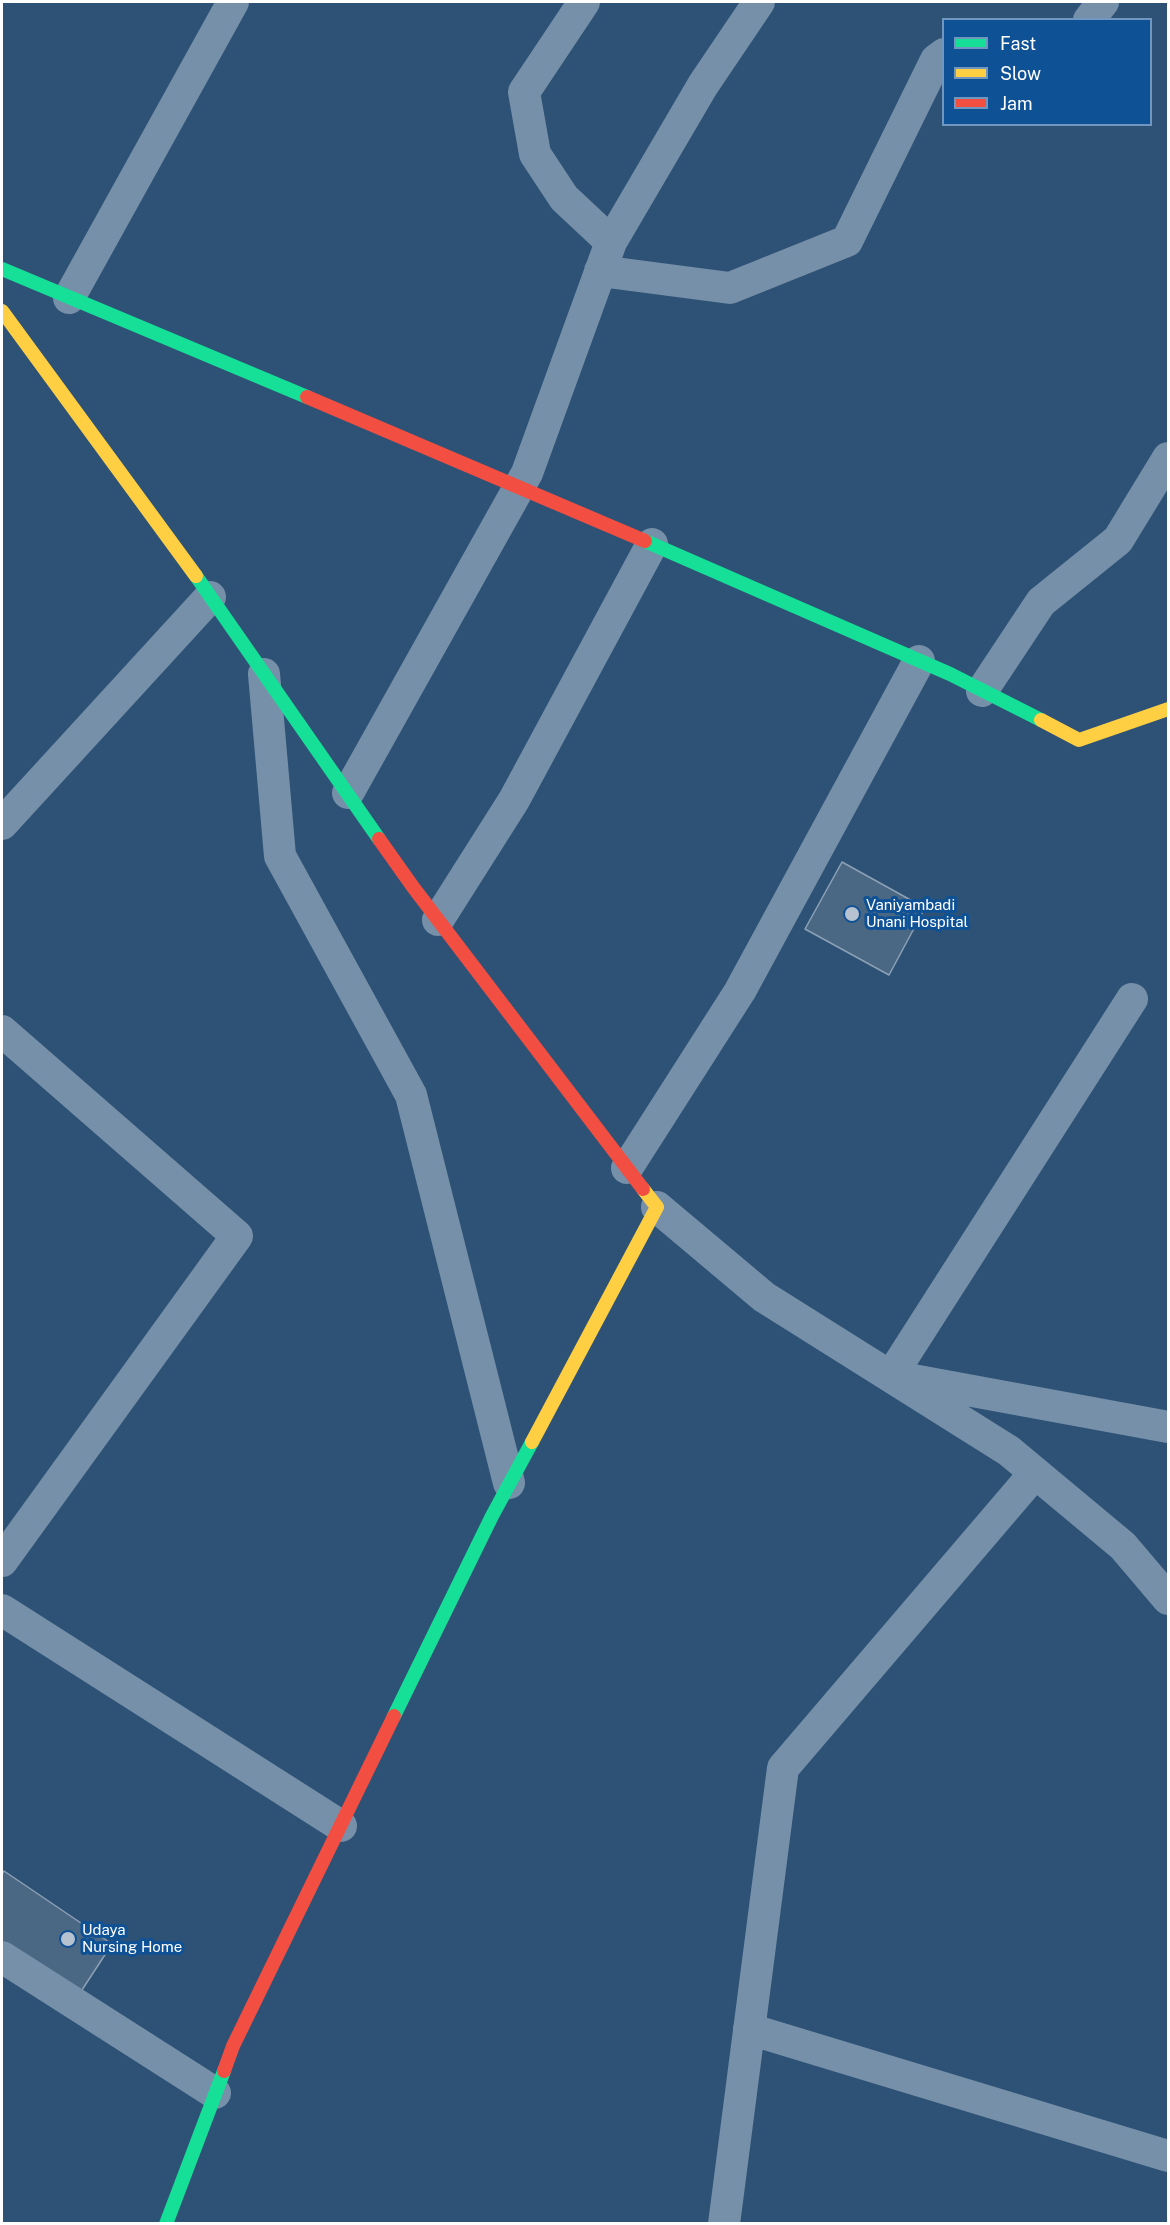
<!DOCTYPE html>
<html>
<head>
<meta charset="utf-8">
<style>
  body { margin:0 }
  #map { position:relative; width:1170px; height:2225px; overflow:hidden; background:#2e5276; font-family:"Public Sans",sans-serif }
  canvas { display:block }
  .frame { position:absolute; inset:0; border:3px solid #fff; pointer-events:none }
  .legend { position:absolute; left:942px; top:18px; width:210px; height:108px; box-sizing:border-box; background:#0f5195; border:2px solid #6f97bf; margin:0; padding:8px 10px; list-style:none; font-size:18px; color:#fff }
  .legend li { display:flex; align-items:center; gap:12px; height:30px }
  .legend b { width:30px; border:2px solid #6f97bf }
</style>
</head>
<body>
<div id="map">
<canvas width="1170" height="2225"></canvas>
<div class="frame"></div>
<ul class="legend">
<li><b style="height:8px;background:#16e098"></b>Fast</li>
<li><b style="height:8px;background:#ffcf43"></b>Slow</li>
<li><b style="height:8px;background:#f24e42"></b>Jam</li>
</ul>
</div>
<script>
const g = document.querySelector('canvas').getContext('2d');
g.lineJoin = 'round';
function fillPath(path, color) {
  g.fillStyle = color;
  g.fill(path, 'evenodd');
}
function toPath(rows) {
  const path = new Path2D();
  for (const r of rows) {
    path.moveTo(r[0], r[1]);
    for (let i = 2; i < r.length; i += 2) path.lineTo(r[i], r[i + 1]);
  }
  return path;
}
function stroke(path, color, width, dash) {
  g.strokeStyle = color;
  g.lineWidth = width;
  g.lineCap = dash ? 'butt' : 'round';
  g.setLineDash(dash || []);
  g.stroke(path);
}
function label(font, color, halo, rows, align = 'center') {
  g.font = font + ' "Public Sans",sans-serif';
  g.lineWidth = 6;
  g.setLineDash([]);
  g.textBaseline = 'middle';
  g.strokeStyle = halo;
  g.fillStyle = color;
  for (const [text, x, y, turn = 0] of rows) {
    g.save();
    g.translate(x, y);
    g.rotate((+turn || 0) * Math.PI / 180);
    g.textAlign = isNaN(turn) ? turn : align;
    if (halo) g.strokeText(text, 0, 0);
    g.fillText(text, 0, 0);
    g.restore();
  }
}
const building = toPath([
  [842,862,925,908,889,975,805,929,842,862],
  [4,1871,112,1944,78,1996,2,1944,2,1874,4,1871]
]);
fillPath(building, '#4a6784');
stroke(building, '#8ca1b6', 1.5);
stroke(toPath([
  [584,2,524,92,535,154,564,198,611,242],
  [1089,20,1103,2],
  [600,271,730,288,847,241,936,60,944,54],
  [69,298,233,2],
  [264,674,280,856,411,1095,509,1483],
  [982,691,1041,602,1118,540,1168,458],
  [348,793,527,473,611,242,703,85,759,2],
  [2,824,210,597],
  [438,920,514,800,652,544],
  [1132,999,891,1376,1168,1427],
  [2,1031,237,1236,2,1561],
  [627,1168,740,991,919,661],
  [657,1207,764,1297,1009,1451,1123,1546,1168,1599],
  [2,1610,341,1826],
  [2,1957,215,2093],
  [749,2029,1168,2156],
  [724,2224,783,1768,1035,1473]
]), '#7690a9', 32);
stroke(toPath([
  [2,269,307,397],
  [645,541,950,674,1041,720],
  [196,576,379,839],
  [394,1716,492,1516,532,1442],
  [166,2224,224,2071]
]), '#16e098', 14);
stroke(toPath([
  [2,311,196,576],
  [1041,720,1079,740,1168,709],
  [532,1442,657,1207,643,1189]
]), '#ffcf43', 14);
stroke(toPath([
  [307,397,645,541],
  [379,839,413,887,643,1189],
  [224,2071,233,2046,394,1716]
]), '#f24e42', 14);
for (const [x, y, r, color] of [
  [852,914,8,"#b6c2cf"],
  [68,1939,8,"#b6c2cf"]
]) {
  const dot = new Path2D();
  dot.arc(x, y, r, 0, 2 * Math.PI);
  g.fillStyle = color;
  g.fill(dot);
  stroke(dot, '#0f5195', 2);
}
label('15px', '#fff', '#0f5195', [
  ["Vaniyambadi",866,905],
  ["Unani Hospital",866,922],
  ["Udaya",82,1930],
  ["Nursing Home",82,1947]
], 'left');
</script>
</body>
</html>
